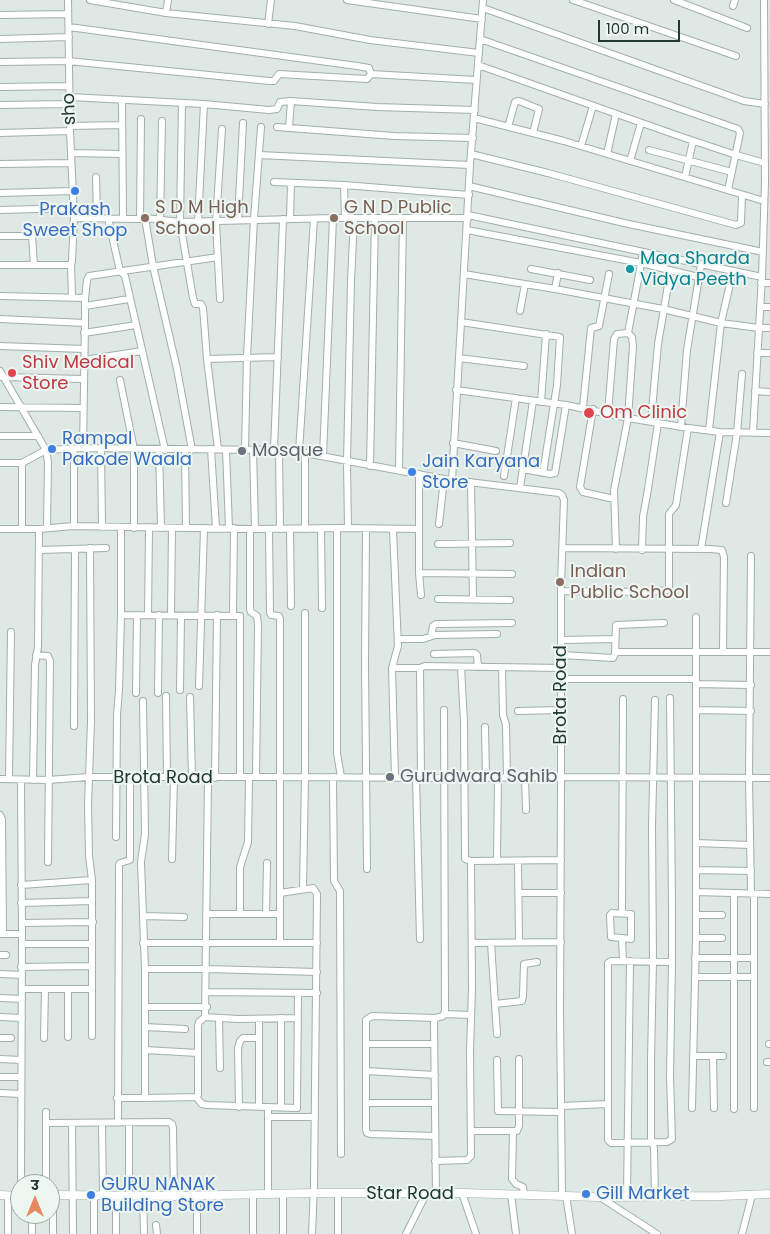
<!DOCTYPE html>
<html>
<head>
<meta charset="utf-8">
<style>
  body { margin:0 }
  #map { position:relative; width:770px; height:1234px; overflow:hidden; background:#dee8e5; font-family:Poppins,"Noto Sans Devanagari",sans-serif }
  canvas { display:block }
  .north { position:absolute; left:10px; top:1174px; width:50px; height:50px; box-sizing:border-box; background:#eef6f2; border:1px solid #9caaa5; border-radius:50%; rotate:0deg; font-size:14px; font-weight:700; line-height:20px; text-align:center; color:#213732 }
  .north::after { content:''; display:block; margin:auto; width:18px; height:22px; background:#e6895f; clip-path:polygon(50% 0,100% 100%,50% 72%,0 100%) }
  .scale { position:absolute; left:598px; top:20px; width:82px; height:22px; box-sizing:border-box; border:2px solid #213732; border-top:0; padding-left:6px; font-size:15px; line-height:18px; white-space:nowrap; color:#213732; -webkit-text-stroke:4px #eef6f2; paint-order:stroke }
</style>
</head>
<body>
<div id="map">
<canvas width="770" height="1234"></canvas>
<div class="north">उ</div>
<div class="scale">100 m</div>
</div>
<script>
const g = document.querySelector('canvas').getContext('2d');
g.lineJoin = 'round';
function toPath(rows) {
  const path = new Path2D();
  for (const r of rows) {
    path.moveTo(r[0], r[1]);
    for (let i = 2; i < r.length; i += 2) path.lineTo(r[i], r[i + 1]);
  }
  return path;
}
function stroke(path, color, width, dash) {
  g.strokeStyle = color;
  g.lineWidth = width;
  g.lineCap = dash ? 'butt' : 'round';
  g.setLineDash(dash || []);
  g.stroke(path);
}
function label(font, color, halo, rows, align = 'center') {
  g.font = font + ' Poppins,sans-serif';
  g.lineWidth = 4;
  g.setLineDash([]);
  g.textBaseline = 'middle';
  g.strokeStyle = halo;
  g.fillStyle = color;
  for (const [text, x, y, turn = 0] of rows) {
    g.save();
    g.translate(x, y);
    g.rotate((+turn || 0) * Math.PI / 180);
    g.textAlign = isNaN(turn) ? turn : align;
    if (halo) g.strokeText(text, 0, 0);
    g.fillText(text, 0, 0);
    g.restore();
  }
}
const minor = toPath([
  [68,0,70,131,74,218],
  [90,0,166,13,295,26,370,40,479,53],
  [347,0,482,19],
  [573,0,736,56],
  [674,0,747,28],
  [733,6,735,0],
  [483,8,744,101,765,104],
  [166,13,168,0],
  [0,15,68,14],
  [268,24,271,0],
  [69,27,357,66,369,68,371,74,476,80],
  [0,39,69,37],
  [480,39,738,129,740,133,728,190],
  [0,62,68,61,269,81,274,81,279,74,367,79,371,74],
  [478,65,679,136,736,155,765,163],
  [0,87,69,86],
  [70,97,204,104,269,110,277,109,280,102,291,101,377,107,475,110],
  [122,100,123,218],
  [182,103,180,222,193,298,195,304,201,304,203,308,207,359,218,449],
  [0,105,69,104],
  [474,118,564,141,764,201],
  [70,126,122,125],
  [277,127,394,136,473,138],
  [508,127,515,102,519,101,539,109,533,133],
  [289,128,291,101],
  [0,133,70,131],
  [581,146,593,106],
  [649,150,732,172],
  [71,153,121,154],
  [471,154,548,173,736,225,741,223,742,195],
  [607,154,616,114],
  [259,155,470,165],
  [630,161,641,123],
  [0,164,71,163],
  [96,177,97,218],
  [685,177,693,141],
  [274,182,344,185,469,195],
  [344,185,345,218],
  [469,186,624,223,763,252],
  [0,193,73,191],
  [0,210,74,208],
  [468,215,762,277],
  [108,218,120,271,125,276,165,450],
  [145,218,153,266,177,369,192,450],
  [140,219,141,119],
  [238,219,243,123],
  [290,219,291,183],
  [160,221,162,121],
  [198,222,204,104],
  [467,230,641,263,698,277],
  [0,236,32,236,34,265],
  [0,265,71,265,72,261,74,218,140,219,145,218,180,222,333,218,468,218],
  [71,265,72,297],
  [531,269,590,280],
  [464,274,555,289,663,309,721,323,759,328,770,328],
  [761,283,770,283],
  [555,289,558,273],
  [0,296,85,298,85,323],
  [85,299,87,280,89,276,218,257],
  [220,299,216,222,222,129],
  [85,306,129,299],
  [760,307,770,307],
  [520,311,525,284],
  [0,319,85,323,83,448],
  [461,322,560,337,557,385,543,473],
  [84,333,136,325],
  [0,346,84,349],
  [757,353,770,353],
  [459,358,524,366],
  [207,359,278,357],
  [84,360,142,351],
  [0,371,46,450,48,462,47,528],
  [2,377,83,379],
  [120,380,134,449,134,528],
  [456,390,566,405,628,418,688,428,720,432,770,433],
  [755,391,770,392],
  [541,402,546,334],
  [0,407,83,408],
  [583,407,591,328,599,326,609,274],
  [593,409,580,487,583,492,614,499],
  [608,413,614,339,617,334,628,333,643,253],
  [651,421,658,344,668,285],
  [681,426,687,350,701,265],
  [709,430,721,323,733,271],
  [753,432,762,277,765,182,764,0],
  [0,436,38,436],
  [453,443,496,451],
  [74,449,74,526],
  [101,449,102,527],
  [211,449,216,528],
  [245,449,247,357,254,219,261,127],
  [253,449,255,529],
  [159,450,161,528],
  [185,450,186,528],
  [226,450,229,528],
  [274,450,283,219],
  [279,451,280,529],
  [299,452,314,219],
  [305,453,305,529],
  [323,456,333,218],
  [0,463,22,463,46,450,83,448,274,450,305,453,444,479,559,493,562,495,564,500,561,584,561,777,444,778,280,777,88,777,48,780,0,779],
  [370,466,375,218],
  [523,469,550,474,555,473,566,405],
  [399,470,403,218],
  [419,474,419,573,421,595],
  [504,476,516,398],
  [452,480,470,165,483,0],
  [471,482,473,599],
  [520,488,533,401],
  [726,503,737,433,742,374],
  [439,524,444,479],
  [22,528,22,463],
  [337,528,337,753,341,777],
  [348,528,347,462,351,281,354,218],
  [0,529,39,529,74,526,250,529,343,528,419,529],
  [250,529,250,609,251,612,257,616,258,625,256,777],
  [269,529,270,613,271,615,279,616,280,619,280,943],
  [290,529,291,606],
  [321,529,322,608],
  [366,529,365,664,367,869],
  [393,530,398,646,392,668,395,777],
  [438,544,510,543],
  [90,548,91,721,88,805,89,856,92,880,92,1036],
  [563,548,710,549,722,550,724,557,723,652],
  [616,549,614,490,628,418,633,346,632,337,628,333],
  [701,549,720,432],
  [39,550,106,548],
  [642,550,643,517,648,489,658,423],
  [419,573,512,574],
  [561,591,649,592,669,590,669,514,676,505,688,428],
  [438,599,510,600],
  [121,615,240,616,240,777],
  [148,615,149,528],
  [171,615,172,528],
  [233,615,234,528],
  [431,636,433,626,436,624,512,623],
  [398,639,423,639,435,635,497,634],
  [561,640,615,639],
  [615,652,770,652],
  [434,654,475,653,477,655,478,667],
  [36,655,48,656,50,661,48,862],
  [562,655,613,658,615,654,616,625,664,623],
  [461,667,464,722,465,859,471,861,561,860],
  [392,668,420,668],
  [502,668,503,715,506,725,507,777],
  [562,679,696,679],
  [696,684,751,685],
  [199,686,204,528],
  [180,690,181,616],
  [136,693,137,615],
  [158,693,159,615],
  [166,696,167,777],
  [190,697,192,778],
  [670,698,672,907,672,962,670,1076,672,1139,667,1142,611,1143,608,1140,608,963,611,961,672,962],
  [696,710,751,711],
  [518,711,561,710],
  [74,726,75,549],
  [485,727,486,777],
  [333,777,334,881,340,891,341,1154],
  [525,777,526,810],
  [215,778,217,615],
  [416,778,420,939],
  [421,778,420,668,425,666,562,668],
  [9,779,11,632],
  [21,780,22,934,21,1184],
  [33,780,35,665,38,647,39,529],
  [0,815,2,819,3,934],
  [116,837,117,715,119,690,121,615,121,527],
  [696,843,750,845],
  [172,859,174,778],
  [497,861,498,777],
  [518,861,519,942],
  [696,870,751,871],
  [21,885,92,880],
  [303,889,305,777,305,613],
  [696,892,770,894],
  [280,893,313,888,317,894,314,1185,312,1234],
  [519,893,561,893],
  [734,894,734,1109],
  [751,894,749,778,751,556],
  [754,894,754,1108],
  [21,903,92,901],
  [612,913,631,914,631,939,611,937,610,915,612,913],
  [622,913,623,699],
  [206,914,280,914],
  [240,914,240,867,248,842,249,777],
  [266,914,267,863],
  [696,915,722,915],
  [143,916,184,917],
  [22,923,93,922],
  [0,934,22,934],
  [696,938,722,938],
  [622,939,623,961],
  [143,943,317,943],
  [472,943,561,942],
  [491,943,497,1034],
  [22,944,92,944],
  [0,955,6,955],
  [695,958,754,958],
  [21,967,92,966],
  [145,969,207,969,317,972],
  [0,974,22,975],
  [695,977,754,977],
  [22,989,92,989],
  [68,989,68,1037],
  [207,992,317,993],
  [0,998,22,999],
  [495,1004,522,1001,523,996,524,964,537,962],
  [145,1007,207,1007],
  [445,1014,471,1015],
  [0,1017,22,1018],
  [205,1017,208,778],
  [219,1018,220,1068],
  [281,1018,281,1107],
  [435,1018,372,1016,366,1020,366,1129,367,1133,370,1134,435,1136],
  [259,1019,259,1106],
  [145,1027,185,1029],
  [0,1038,11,1038],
  [44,1038,45,989],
  [366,1044,434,1044],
  [769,1044,770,1044],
  [145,1050,198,1053],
  [693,1056,723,1056],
  [713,1056,714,1108],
  [0,1059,21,1060],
  [497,1060,498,1111,560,1112],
  [767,1062,770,1062],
  [366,1071,435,1075],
  [0,1077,21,1077],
  [0,1093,21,1094],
  [196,1097,202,1104,207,1105,297,1108,298,993],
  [117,1098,145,1098,145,969,141,862,145,834,143,701],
  [145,1098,196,1097,198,1095,198,1026,199,1022,205,1017,238,1019,298,1018],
  [366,1103,435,1103],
  [561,1106,608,1104],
  [239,1107,238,1048,240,1041,243,1038,259,1038],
  [692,1108,696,938,696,617],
  [268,1117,315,1117],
  [46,1123,46,1112],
  [72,1123,73,1234],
  [118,1123,119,865,120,863,130,860,130,778],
  [129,1123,129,1196],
  [102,1124,103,1196],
  [471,1131,517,1131,519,1126,519,1059],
  [513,1131,512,1179,516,1184,523,1187,524,1194],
  [435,1161,467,1160,471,1156,470,1051,472,988,471,861],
  [46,1184,46,1123,169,1122,172,1124,173,1128,174,1196],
  [462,1193,476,1234],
  [268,1194,268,1107],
  [283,1194,283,1234],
  [338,1194,338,1234],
  [436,1194,434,1023,435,1018,443,1016,445,1011,444,710],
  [511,1194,516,1234],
  [8,1195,8,1234],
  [53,1195,53,1234],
  [253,1195,253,1234],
  [562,1195,560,1013,561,777,770,778],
  [143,1196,144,1234],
  [197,1196,197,1234],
  [566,1196,572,1234],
  [627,1196,630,961],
  [655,1196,654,1148,651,1138,651,1060,653,961,652,826,655,700],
  [600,1197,657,1234],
  [156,1225,157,1234],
  [32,1234,32,1214],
  [94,1234,94,1196],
  [116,1234,116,1196],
  [406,1234,426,1194],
  [742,1234,752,1195]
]);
const tertiary = toPath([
  [0,1195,20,1196],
  [50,1195,174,1196,313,1193,462,1193,599,1197,721,1196,770,1194]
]);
stroke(minor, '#a2afac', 8);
stroke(tertiary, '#a2afac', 9);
stroke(minor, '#fff', 6);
stroke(tertiary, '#fff', 8);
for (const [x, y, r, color] of [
  [75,191,5,"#3f7fe0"],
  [145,218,5,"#8d6e63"],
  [334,218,5,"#8d6e63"],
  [630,269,5,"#0f9aa8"],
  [12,373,5,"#e0444e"],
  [589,413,6,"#e0444e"],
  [52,449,5,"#3f7fe0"],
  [242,451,5,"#6b7280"],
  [412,472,5,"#3f7fe0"],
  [560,582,5,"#8d6e63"],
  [390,777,5,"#6b7280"],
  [586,1194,5,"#3f7fe0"],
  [91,1195,5,"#3f7fe0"]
]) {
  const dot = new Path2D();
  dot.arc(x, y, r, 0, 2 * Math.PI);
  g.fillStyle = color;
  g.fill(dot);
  stroke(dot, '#eef6f2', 2);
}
label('18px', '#213732', '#eef6f2', [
  ["sho",70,109,-92],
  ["Brota Road",561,695,-90],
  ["Brota Road",163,778],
  ["Star Road",410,1194]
]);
label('18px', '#785e54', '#eef6f2', [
  ["S D M High",155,208],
  ["School",155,229],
  ["G N D Public",344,208],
  ["School",344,229],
  ["Indian",570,572],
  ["Public School",570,593]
], 'left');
label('18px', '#366cbe', '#eef6f2', [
  ["Prakash",75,210,"center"],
  ["Sweet Shop",75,231,"center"],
  ["Rampal",62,439],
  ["Pakode Waala",62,460],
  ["Jain Karyana",422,462],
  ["Store",422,483],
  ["GURU NANAK",101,1185],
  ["Building Store",101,1206],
  ["Gill Market",596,1194]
], 'left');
label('18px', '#0d838f', '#eef6f2', [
  ["Maa Sharda",640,259],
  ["Vidya Peeth",640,280]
], 'left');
label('18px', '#be3a42', '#eef6f2', [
  ["Shiv Medical",22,363],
  ["Store",22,384],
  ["Om Clinic",600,413]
], 'left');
label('18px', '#5b616d', '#eef6f2', [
  ["Mosque",252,451],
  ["Gurudwara Sahib",400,777]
], 'left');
</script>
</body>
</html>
